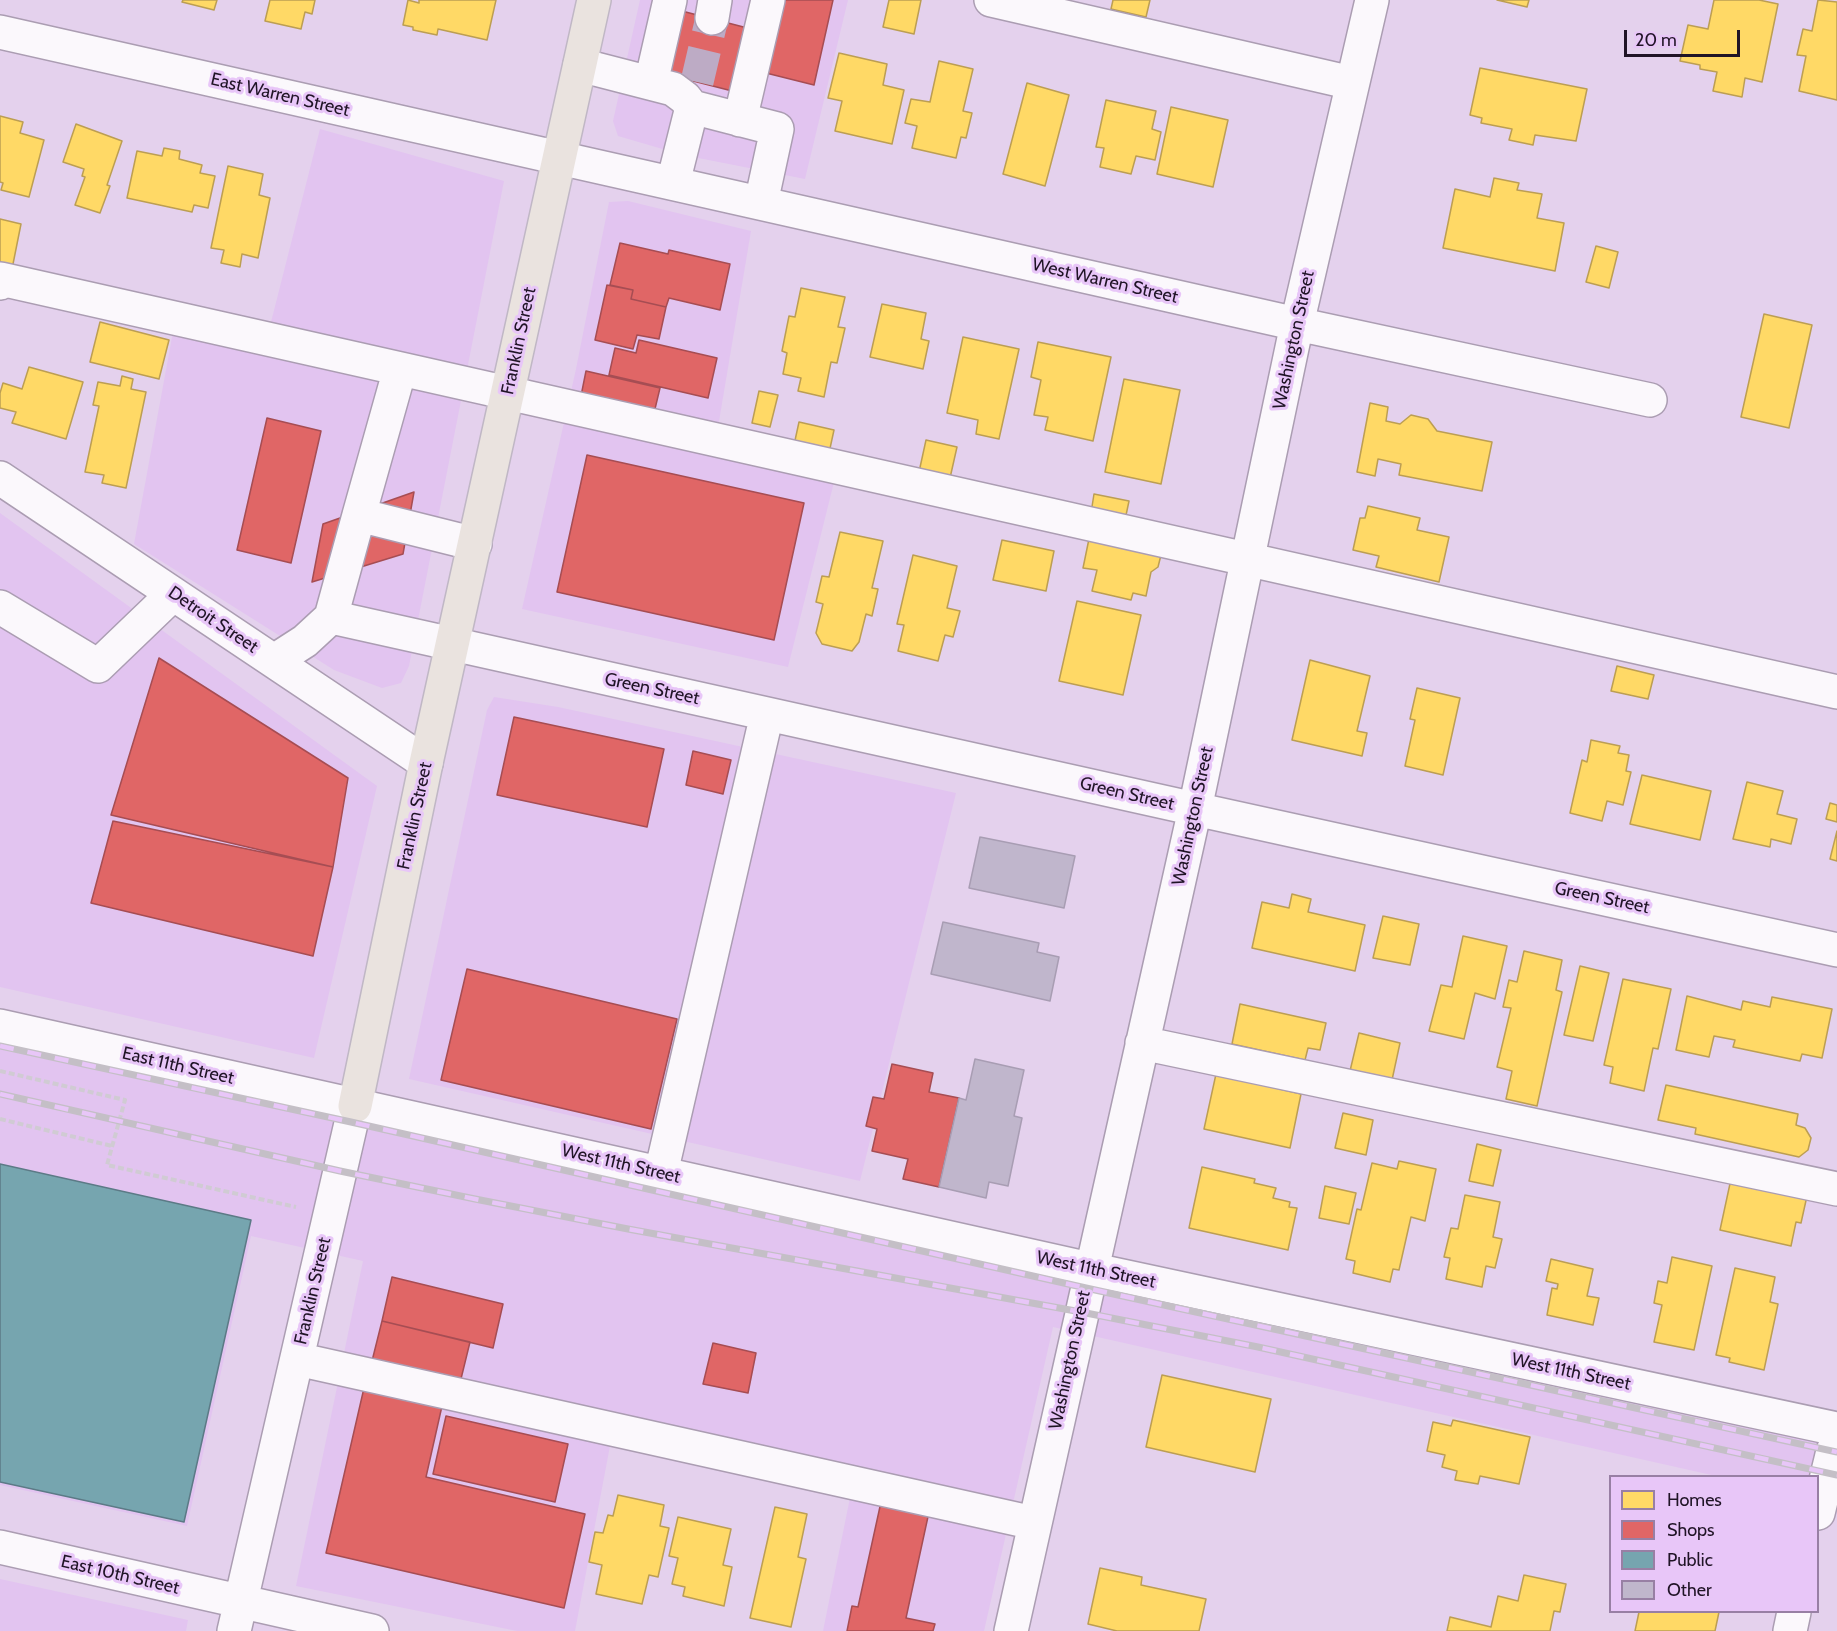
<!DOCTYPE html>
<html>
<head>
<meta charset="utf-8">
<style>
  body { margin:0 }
  #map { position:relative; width:1837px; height:1631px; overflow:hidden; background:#e4d1ed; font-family:Cabin,sans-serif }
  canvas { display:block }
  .legend { position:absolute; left:1609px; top:1475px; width:210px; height:138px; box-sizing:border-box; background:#e8c6f8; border:2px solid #987fa4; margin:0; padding:8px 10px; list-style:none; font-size:18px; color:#201426 }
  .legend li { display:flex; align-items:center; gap:12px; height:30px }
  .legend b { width:30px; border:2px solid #987fa4 }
  .scale { position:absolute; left:1624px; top:30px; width:116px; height:27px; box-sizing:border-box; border:3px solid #201426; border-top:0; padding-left:8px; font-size:18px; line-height:21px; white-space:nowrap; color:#201426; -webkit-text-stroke:4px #e8c6f8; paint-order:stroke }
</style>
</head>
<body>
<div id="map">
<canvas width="1837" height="1631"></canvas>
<ul class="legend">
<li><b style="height:16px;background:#ffd966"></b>Homes</li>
<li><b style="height:16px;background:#e06666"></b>Shops</li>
<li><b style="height:16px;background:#76a5af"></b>Public</li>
<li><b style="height:16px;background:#c0b6cc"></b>Other</li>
</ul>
<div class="scale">20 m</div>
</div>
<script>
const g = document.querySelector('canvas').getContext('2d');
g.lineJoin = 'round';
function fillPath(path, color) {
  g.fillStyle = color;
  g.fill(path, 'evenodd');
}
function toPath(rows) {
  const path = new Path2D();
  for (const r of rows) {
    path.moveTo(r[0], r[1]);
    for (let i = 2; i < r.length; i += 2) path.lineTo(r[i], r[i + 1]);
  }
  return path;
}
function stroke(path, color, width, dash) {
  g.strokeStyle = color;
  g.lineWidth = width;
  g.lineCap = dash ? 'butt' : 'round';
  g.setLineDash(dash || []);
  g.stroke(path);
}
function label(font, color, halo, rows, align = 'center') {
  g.font = font + ' Cabin,sans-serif';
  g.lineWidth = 6;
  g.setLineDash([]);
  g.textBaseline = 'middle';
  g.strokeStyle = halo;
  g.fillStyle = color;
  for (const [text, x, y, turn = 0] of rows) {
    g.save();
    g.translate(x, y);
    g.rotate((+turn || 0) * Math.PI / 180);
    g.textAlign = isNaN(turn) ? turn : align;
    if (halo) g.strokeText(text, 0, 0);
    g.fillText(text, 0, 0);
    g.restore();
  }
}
fillPath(toPath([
  [640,0,848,0,805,179,683,155,618,136,613,121],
  [320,129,504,181,409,666,401,683,382,688,334,670,134,544,177,310,269,330],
  [628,201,751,231,714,451,834,482,788,667,522,609,576,369,609,202],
  [0,513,377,786,314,1058,0,987],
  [494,697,558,707,956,793,860,1181,409,1079,487,710],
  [0,1030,1837,1438,1818,1476,1716,1476,1053,1327,984,1631,823,1631,853,1483,613,1430,575,1631,517,1631,296,1586,363,1261,251,1236,187,1526,0,1485],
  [0,1579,188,1620,186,1631,0,1631]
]), '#e2c4f0');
const homes = toPath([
  [183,0,217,0,214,10,182,2,183,0],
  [270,0,315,0,312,14,305,12,301,29,265,21,270,0],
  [408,0,419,3,419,0,496,0,487,40,438,29,437,35,413,30,413,27,403,25,408,0],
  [889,0,921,0,914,34,883,27,889,0],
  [1113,0,1150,0,1146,17,1111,9,1113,0],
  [1497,0,1529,0,1527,7,1497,0],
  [1714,0,1759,0,1778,4,1762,82,1745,78,1742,97,1713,91,1717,72,1700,69,1700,65,1680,61,1688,25,1708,29,1714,0],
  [1818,0,1837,2,1837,100,1799,91,1806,56,1797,55,1803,29,1812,31,1818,0],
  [839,53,887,64,883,85,904,90,892,144,835,131,842,101,828,98,839,53],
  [939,61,973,69,963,111,972,113,966,138,961,137,956,158,912,148,917,126,905,123,911,99,930,102,939,61],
  [1480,68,1587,89,1576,141,1535,135,1533,145,1509,140,1512,129,1481,123,1482,118,1470,115,1480,68],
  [1027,83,1069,95,1045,186,1003,174,1027,83],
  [1106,100,1156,111,1152,129,1161,132,1155,160,1136,156,1131,174,1100,167,1104,148,1096,147,1106,100],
  [1171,107,1228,120,1213,187,1157,174,1171,107],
  [0,116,23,122,20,133,44,140,29,197,1,190,3,183,0,182,0,116],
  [76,124,122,141,107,185,110,186,100,213,75,205,85,177,82,176,84,169,63,162,76,124],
  [164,148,180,151,179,159,202,165,200,173,215,176,208,208,194,205,192,212,127,198,137,151,162,156,164,148],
  [228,166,263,174,259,195,270,198,258,258,242,254,240,267,221,263,224,250,211,248,228,166],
  [1494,178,1519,183,1517,190,1542,194,1537,218,1564,223,1555,271,1443,248,1455,189,1490,197,1494,178],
  [0,219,21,224,12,269,0,267,0,219],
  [1596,246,1618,252,1609,288,1586,282,1596,246],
  [801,288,845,297,838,327,845,328,837,363,831,362,824,397,798,391,801,378,783,374,787,353,782,351,789,316,795,317,801,288],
  [882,304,926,313,921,339,929,341,923,369,870,357,882,304],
  [1764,314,1812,325,1789,428,1741,417,1764,314],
  [100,322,169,340,159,379,90,362,100,322],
  [963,337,1019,349,999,439,976,434,978,420,947,413,963,337],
  [1038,342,1111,357,1093,441,1045,430,1048,417,1034,415,1041,380,1031,377,1038,342],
  [29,367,83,382,66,439,12,423,16,412,0,408,0,393,3,383,22,389,29,367],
  [122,376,133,379,131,389,146,392,126,488,102,483,104,475,85,472,99,406,93,405,98,382,120,386,122,376],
  [1124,379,1180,390,1161,484,1105,472,1124,379],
  [759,391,778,395,770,427,752,423,759,391],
  [1370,403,1388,407,1386,421,1400,424,1411,415,1428,419,1437,431,1492,442,1482,491,1399,475,1401,464,1378,459,1375,476,1357,472,1370,403],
  [799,422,834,430,829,453,794,445,799,422],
  [926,440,957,447,950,478,919,472,926,440],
  [1094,494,1129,501,1125,520,1091,513,1094,494],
  [1368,506,1420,518,1417,530,1449,537,1439,582,1376,567,1379,556,1353,550,1360,518,1365,518,1368,506],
  [840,532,883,541,872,588,878,589,872,616,866,614,859,642,852,651,822,644,816,633,823,604,816,602,822,576,829,577,840,532],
  [1090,534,1161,555,1158,567,1151,572,1146,596,1133,593,1131,600,1092,591,1097,570,1083,568,1090,534],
  [1002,540,1054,551,1046,591,993,580,1002,540],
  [913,555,957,566,947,608,960,611,953,637,945,635,938,661,898,651,904,625,897,624,913,555],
  [1077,601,1141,615,1123,695,1059,681,1077,601],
  [1310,660,1370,676,1357,731,1367,733,1362,756,1292,740,1310,660],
  [1617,666,1654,675,1648,699,1611,691,1617,666],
  [1417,688,1460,698,1443,775,1405,766,1415,720,1410,719,1417,688],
  [1591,740,1620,746,1618,753,1629,755,1626,771,1631,772,1623,805,1607,801,1602,821,1570,813,1582,760,1587,762,1591,740],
  [1642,775,1711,791,1700,840,1630,824,1642,775],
  [1747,782,1783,791,1777,814,1797,819,1791,844,1771,839,1770,847,1733,839,1747,782],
  [1830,803,1837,805,1837,822,1826,819,1830,803],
  [1837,831,1837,861,1830,859,1837,831],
  [1292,894,1311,899,1308,912,1365,925,1355,971,1252,948,1262,902,1289,908,1292,894],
  [1383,916,1419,924,1410,965,1373,958,1383,916],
  [1463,936,1507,946,1495,999,1475,993,1464,1039,1429,1031,1441,985,1452,987,1463,936],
  [1524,951,1562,960,1556,990,1562,992,1537,1106,1506,1099,1512,1071,1497,1067,1511,1008,1503,1007,1509,980,1517,982,1524,951],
  [1580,966,1609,973,1593,1041,1564,1035,1580,966],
  [1623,979,1671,989,1658,1049,1653,1048,1644,1091,1610,1083,1613,1067,1604,1065,1623,979],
  [1687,996,1741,1010,1743,1001,1770,1007,1772,997,1832,1009,1822,1058,1802,1054,1800,1061,1733,1047,1735,1040,1714,1036,1709,1057,1676,1050,1687,996],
  [1240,1004,1326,1023,1320,1050,1308,1048,1305,1060,1232,1044,1240,1004],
  [1359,1033,1400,1043,1392,1080,1350,1071,1359,1033],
  [1216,1074,1301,1094,1290,1148,1204,1129,1216,1074],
  [1666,1085,1798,1114,1796,1125,1805,1128,1811,1138,1808,1150,1799,1157,1695,1134,1696,1128,1658,1120,1666,1085],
  [1343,1113,1373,1120,1366,1155,1335,1148,1343,1113],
  [1477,1144,1501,1150,1493,1186,1469,1181,1477,1144],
  [1399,1161,1436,1169,1425,1221,1411,1217,1399,1270,1393,1269,1390,1282,1353,1273,1355,1261,1346,1259,1357,1209,1361,1210,1372,1163,1397,1169,1399,1161],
  [1202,1167,1255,1179,1254,1183,1276,1188,1273,1198,1290,1202,1289,1207,1297,1208,1288,1250,1189,1228,1202,1167],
  [1731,1179,1807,1196,1801,1223,1796,1222,1791,1246,1720,1230,1731,1179],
  [1325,1186,1356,1193,1349,1224,1319,1218,1325,1186],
  [1465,1195,1500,1202,1493,1237,1502,1239,1495,1268,1486,1266,1482,1287,1446,1279,1450,1258,1444,1257,1451,1228,1458,1229,1465,1195],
  [1672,1257,1712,1266,1694,1350,1654,1342,1662,1305,1654,1303,1658,1281,1667,1283,1672,1257],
  [1551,1259,1593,1269,1587,1296,1599,1298,1593,1325,1547,1315,1552,1288,1557,1289,1558,1284,1546,1281,1551,1259],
  [1735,1268,1775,1277,1770,1302,1778,1304,1764,1370,1729,1362,1730,1358,1716,1355,1735,1268],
  [1162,1375,1271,1399,1255,1472,1146,1447,1162,1375],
  [1453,1420,1530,1437,1519,1484,1480,1476,1478,1484,1455,1480,1457,1471,1442,1467,1445,1455,1427,1451,1433,1422,1451,1426,1453,1420],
  [618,1495,664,1505,660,1526,669,1528,658,1577,649,1575,642,1604,596,1594,602,1565,589,1562,595,1532,603,1533,608,1515,613,1516,618,1495],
  [775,1507,807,1514,798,1557,806,1559,791,1627,750,1618,775,1507],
  [678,1517,731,1529,723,1565,732,1567,724,1606,683,1596,685,1587,672,1584,678,1558,669,1556,678,1517],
  [1100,1568,1142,1577,1141,1585,1206,1599,1199,1631,1117,1631,1088,1624,1100,1568],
  [1524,1575,1566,1584,1560,1612,1554,1611,1550,1631,1447,1631,1450,1617,1491,1627,1498,1596,1518,1601,1524,1575],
  [1639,1612,1719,1612,1715,1631,1635,1631,1639,1612]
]);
fillPath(homes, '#ffd966');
stroke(homes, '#bc9e53', 1.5);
const shops = toPath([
  [778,0,833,0,814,85,762,72,778,0],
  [678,10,755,30,740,93,662,73,678,10],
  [620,243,668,254,669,250,730,264,720,310,669,298,666,307,631,299,633,290,610,285,620,243],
  [607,285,633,290,631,299,666,307,659,339,637,335,633,349,595,340,607,285],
  [639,340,717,358,708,398,609,375,615,348,636,353,639,340],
  [586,371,660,388,654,413,581,396,586,371],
  [267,418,321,431,291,563,237,550,267,418],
  [587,455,804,503,774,640,557,592,587,455],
  [414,492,403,554,312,582,323,524,414,492],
  [159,658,348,778,333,867,111,815,159,658],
  [514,717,664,749,647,827,497,795,514,717],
  [693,751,731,760,723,794,686,785,693,751],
  [113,821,333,867,313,956,91,903,113,821],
  [467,969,677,1019,651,1129,441,1080,467,969],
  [892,1064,933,1073,929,1092,959,1098,939,1187,903,1179,908,1159,872,1151,877,1129,866,1126,873,1097,884,1099,892,1064],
  [392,1277,503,1304,493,1348,382,1321,392,1277],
  [382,1321,470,1342,459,1387,371,1365,382,1321],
  [713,1343,756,1353,748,1393,703,1384,713,1343],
  [364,1388,442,1406,426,1477,585,1514,564,1608,326,1553,364,1388],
  [446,1416,568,1444,555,1502,433,1474,446,1416],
  [881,1502,929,1512,906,1618,935,1624,933,1631,847,1631,852,1606,858,1607,881,1502]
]);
fillPath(shops, '#e06666');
stroke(shops, '#a64d53', 1.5);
const public = toPath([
  [0,1164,251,1220,184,1522,0,1482,0,1164]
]);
fillPath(public, '#76a5af');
stroke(public, '#5c7a86', 1.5);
const building = toPath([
  [980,837,1075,856,1064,908,969,888,980,837],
  [943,922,1039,943,1037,952,1059,957,1050,1001,931,974,943,922],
  [975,1059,1024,1070,1014,1116,1022,1118,1008,1186,989,1182,986,1198,939,1187,959,1098,966,1100,975,1059]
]);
fillPath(building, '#c0b6cc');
stroke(building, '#a89db3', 1.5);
stroke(toPath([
  [697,82,712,18]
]), '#bdabc5', 33, [33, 16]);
const minor = toPath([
  [991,0,1352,83],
  [712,18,715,0],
  [0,32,1297,324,1650,400],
  [580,65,673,89,685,98,692,107],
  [651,83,670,0],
  [740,120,768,0],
  [673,183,692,107,777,129,761,203],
  [0,283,1,279,1837,692],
  [400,369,359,515,475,544],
  [0,478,426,763],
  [0,607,98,666,173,594],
  [331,617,1195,809,1837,950],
  [274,661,305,641,331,617,359,515],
  [0,1026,1090,1269,1837,1429],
  [1142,1043,1837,1189],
  [661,1173,767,714],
  [297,1359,1034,1523],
  [1818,1513,1833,1451,1837,1448],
  [0,1547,372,1631],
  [234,1631,355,1106],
  [1011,1631,1195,809,1297,324,1372,0],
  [1790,1631,1794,1612]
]);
const major = toPath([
  [355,1106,426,763,594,0]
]);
stroke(minor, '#ab9db2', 36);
stroke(major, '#c0b7c5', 36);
stroke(toPath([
  [0,1071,125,1100,107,1165,296,1207],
  [0,1119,112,1146]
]), '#d0cbd3', 4, [6, 3]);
stroke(minor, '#fbf8fc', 33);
stroke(major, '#eae3df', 33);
const rail = toPath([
  [0,1046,351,1122,1086,1288,1837,1452],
  [0,1094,340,1171,475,1199,628,1229,1081,1312,1258,1347,1837,1475]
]);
stroke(rail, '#c4bfc6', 7);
stroke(rail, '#e8c6f8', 4.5, [14]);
label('18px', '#201426', '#e8c6f8', [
  ["East Warren Street",280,95,13],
  ["West Warren Street",1105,281,13],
  ["Washington Street",1294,340,-78],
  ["Franklin Street",519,341,-78],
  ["Detroit Street",213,620,34],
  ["Green Street",652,689,12],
  ["Green Street",1127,794,13],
  ["Franklin Street",415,816,-78],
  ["Washington Street",1193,816,-78],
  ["Green Street",1602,898,12],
  ["East 11th Street",178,1066,13],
  ["West 11th Street",621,1164,13],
  ["West 11th Street",1096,1270,12],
  ["Franklin Street",313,1291,-77],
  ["Washington Street",1070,1360,-78],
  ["West 11th Street",1571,1372,12],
  ["East 10th Street",120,1575,13]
]);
</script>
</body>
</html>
